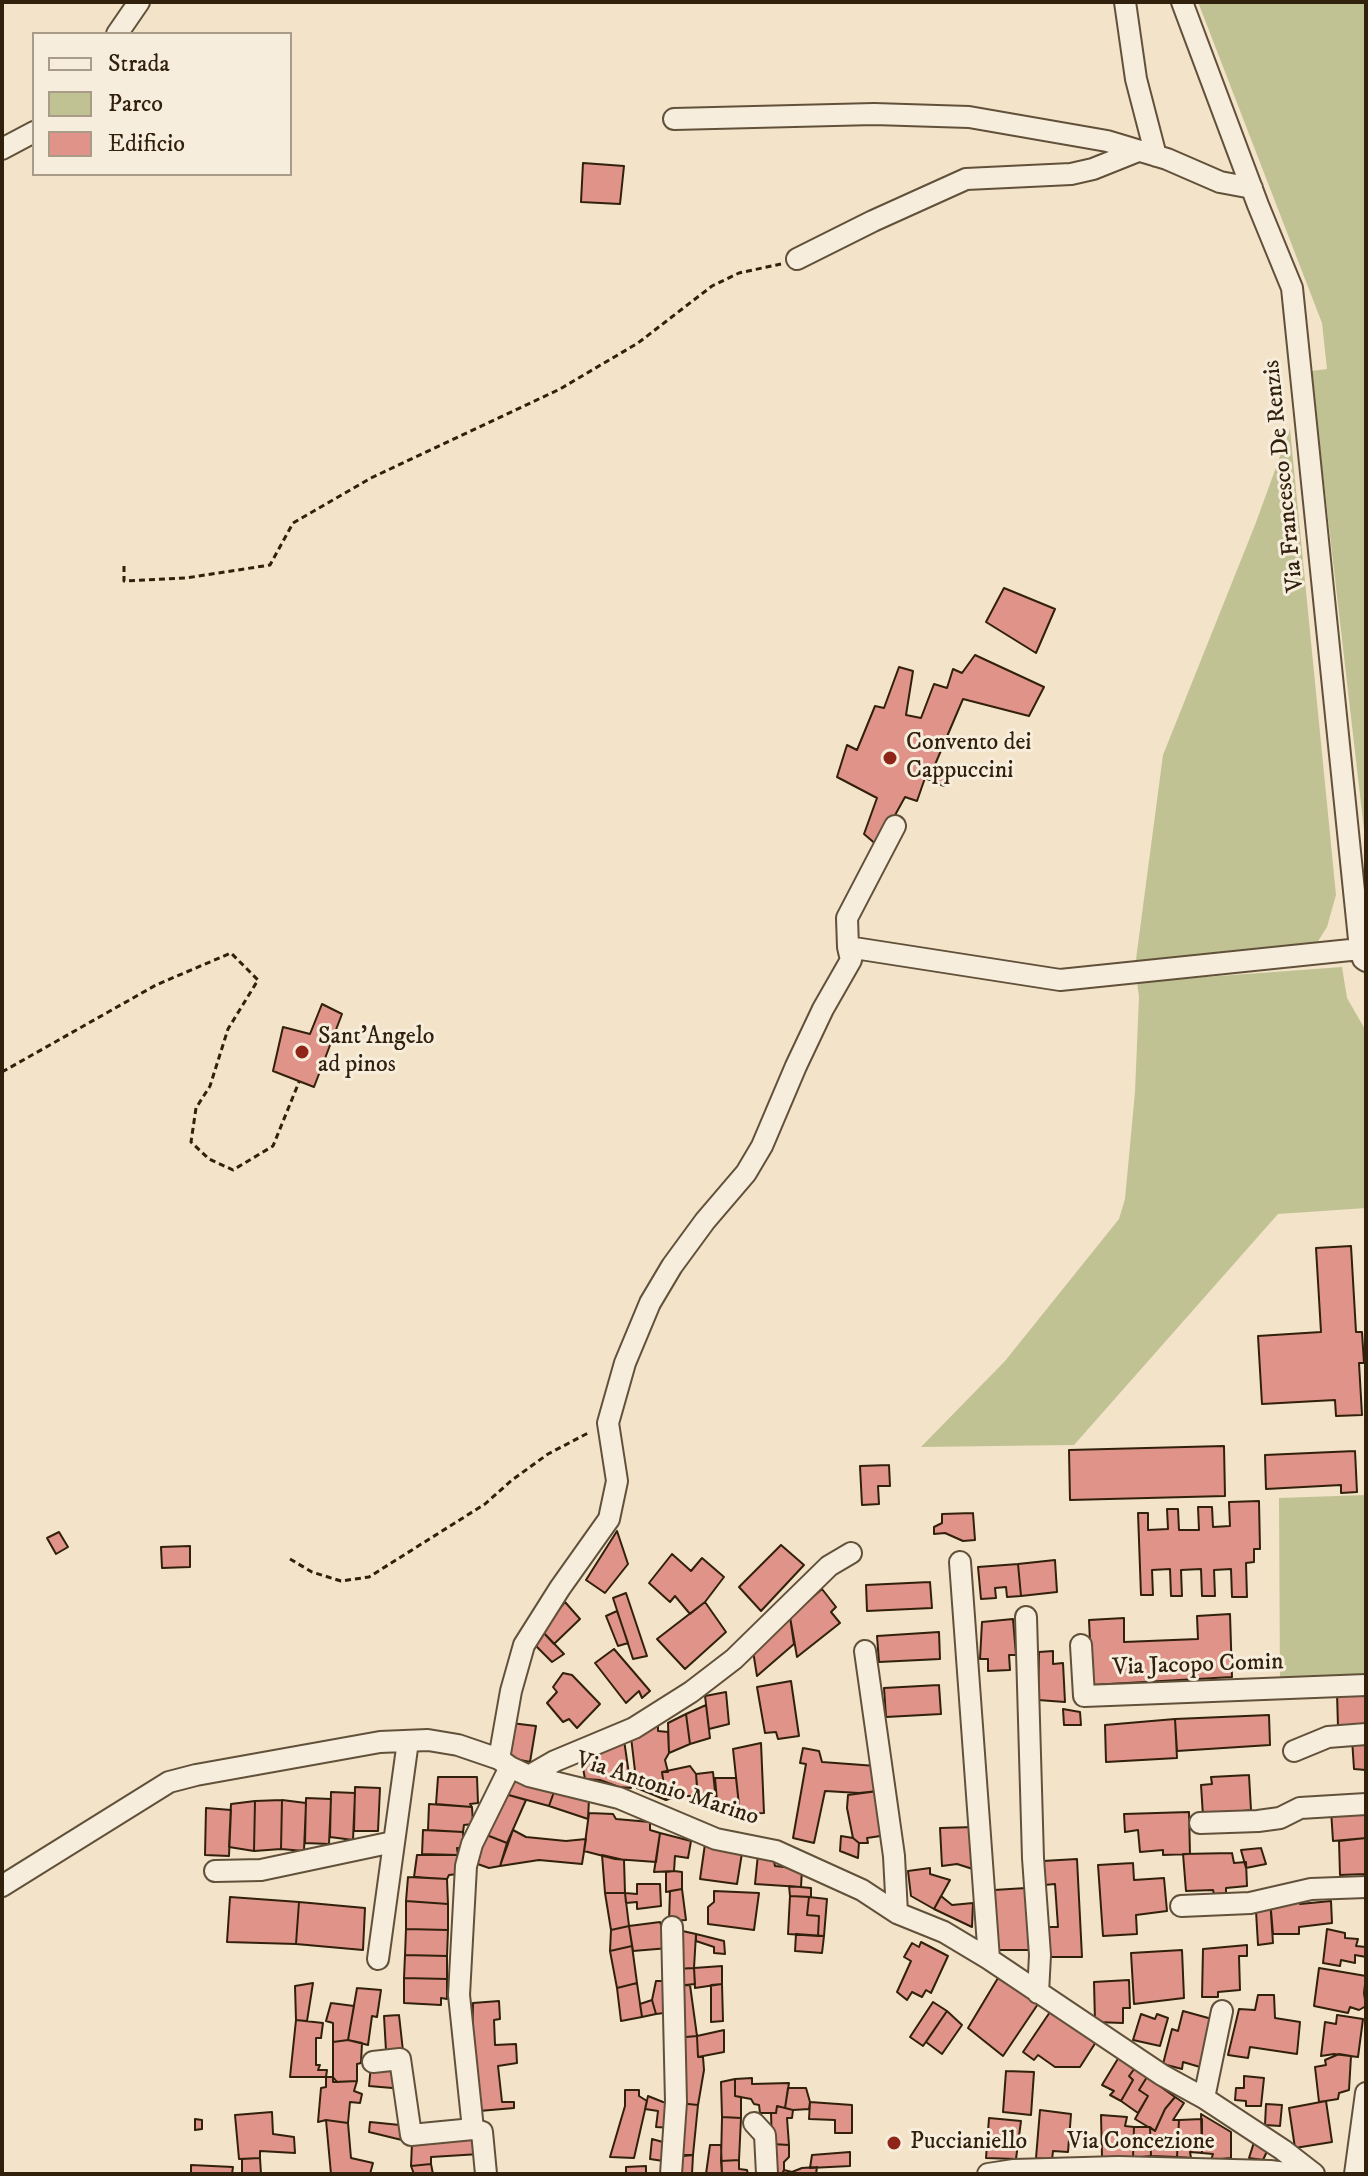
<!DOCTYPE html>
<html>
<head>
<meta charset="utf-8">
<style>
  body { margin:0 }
  #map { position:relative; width:1368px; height:2176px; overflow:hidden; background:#f3e3c9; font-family:"IM FELL DW Pica",serif }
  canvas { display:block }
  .frame { position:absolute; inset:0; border:4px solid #31200b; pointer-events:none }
  .legend { position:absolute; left:32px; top:32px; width:260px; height:144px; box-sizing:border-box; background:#f7eddc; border:2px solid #a89b88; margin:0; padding:10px 14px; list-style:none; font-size:24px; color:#31200b }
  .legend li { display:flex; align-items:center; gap:16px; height:40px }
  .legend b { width:40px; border:2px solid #a89b88 }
</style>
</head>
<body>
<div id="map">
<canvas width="1368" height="2176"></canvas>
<div class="frame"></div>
<ul class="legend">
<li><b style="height:10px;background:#f7eddc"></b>Strada</li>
<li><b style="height:22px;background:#c0c293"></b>Parco</li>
<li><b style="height:22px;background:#e09388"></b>Edificio</li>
</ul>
</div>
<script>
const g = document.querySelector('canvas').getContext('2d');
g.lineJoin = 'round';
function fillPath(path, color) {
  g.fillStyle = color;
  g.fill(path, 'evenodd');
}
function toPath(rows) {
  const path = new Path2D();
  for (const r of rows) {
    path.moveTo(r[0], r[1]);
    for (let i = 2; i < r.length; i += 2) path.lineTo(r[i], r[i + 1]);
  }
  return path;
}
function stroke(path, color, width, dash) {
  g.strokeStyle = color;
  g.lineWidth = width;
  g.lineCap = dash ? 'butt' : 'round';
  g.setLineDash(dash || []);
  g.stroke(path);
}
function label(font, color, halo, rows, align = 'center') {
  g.font = font + ' "IM FELL DW Pica",serif';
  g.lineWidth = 6;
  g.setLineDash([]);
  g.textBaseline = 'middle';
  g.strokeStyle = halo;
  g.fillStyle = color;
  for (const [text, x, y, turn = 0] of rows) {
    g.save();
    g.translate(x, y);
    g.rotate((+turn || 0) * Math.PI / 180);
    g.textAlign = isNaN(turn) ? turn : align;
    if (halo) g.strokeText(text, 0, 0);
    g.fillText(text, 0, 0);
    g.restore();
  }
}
fillPath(toPath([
  [1198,2,1366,2,1366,847,1311,371,1327,369,1322,323],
  [1290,429,1336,895,1327,927,1315,946,1135,967,1163,755,1255,525],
  [1342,967,1347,998,1366,1031,1366,1208,1278,1214,1074,1445,921,1447,1005,1361,1119,1219,1125,1199,1135,1092,1139,997,1137,982],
  [1366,1495,1366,1678,1280,1682,1279,1498]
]), '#c0c293');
const building = toPath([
  [583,163,624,166,620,204,581,202,583,163],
  [1004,588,1055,609,1036,653,986,622,1004,588],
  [975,655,1044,687,1029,716,963,699,934,767,950,776,944,786,925,778,917,801,905,797,878,846,864,834,877,798,837,777,847,745,857,750,875,706,884,708,899,667,913,671,906,715,921,718,934,684,947,688,953,669,962,673,975,655],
  [322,1004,342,1014,314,1087,273,1071,283,1027,310,1034,322,1004],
  [1351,1246,1356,1332,1362,1332,1364,1363,1359,1363,1362,1415,1336,1416,1335,1400,1262,1404,1258,1336,1321,1332,1316,1248,1351,1246],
  [1224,1446,1225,1496,1070,1500,1069,1450,1224,1446],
  [1355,1451,1357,1492,1341,1493,1341,1485,1266,1489,1265,1455,1355,1451],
  [889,1465,890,1486,878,1486,879,1504,862,1505,860,1466,889,1465],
  [1259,1501,1260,1549,1254,1549,1254,1562,1246,1563,1247,1597,1232,1597,1231,1569,1214,1570,1215,1596,1202,1596,1201,1569,1181,1570,1182,1596,1171,1596,1170,1569,1152,1570,1153,1595,1141,1595,1138,1513,1148,1513,1148,1530,1168,1529,1167,1509,1178,1509,1179,1530,1199,1530,1198,1507,1212,1507,1213,1527,1230,1526,1229,1502,1259,1501],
  [973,1513,975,1540,963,1541,945,1533,934,1534,934,1527,942,1523,942,1514,973,1513],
  [617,1531,628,1564,605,1593,586,1580,617,1531],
  [59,1532,68,1547,56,1554,47,1538,59,1532],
  [781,1545,804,1565,761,1611,739,1587,781,1545],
  [190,1546,190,1567,162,1568,161,1547,190,1546],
  [672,1554,691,1571,702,1558,724,1577,705,1602,690,1614,675,1596,670,1602,649,1583,672,1554],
  [1055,1560,1057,1592,1021,1596,1018,1564,1055,1560],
  [1018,1564,1021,1596,1007,1597,1006,1587,995,1588,996,1598,981,1599,978,1567,1018,1564],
  [930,1582,932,1608,867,1611,866,1585,930,1582],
  [822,1589,836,1607,831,1612,840,1623,797,1657,790,1617,822,1589],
  [626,1593,647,1656,633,1659,613,1598,626,1593],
  [565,1602,580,1619,554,1644,542,1631,565,1602],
  [705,1602,726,1632,685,1669,657,1639,705,1602],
  [617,1611,628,1643,618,1646,606,1616,617,1611],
  [1230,1614,1232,1677,1092,1685,1089,1620,1124,1618,1124,1642,1198,1639,1197,1616,1230,1614],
  [790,1617,794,1644,757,1676,753,1651,790,1617],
  [1013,1619,1016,1655,1009,1655,1010,1670,988,1671,988,1659,980,1659,982,1622,1013,1619],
  [542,1631,564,1654,552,1662,536,1646,542,1631],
  [939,1632,940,1659,879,1662,877,1636,939,1632],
  [614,1649,650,1691,642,1698,639,1691,626,1703,595,1663,614,1649],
  [1053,1651,1053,1664,1063,1663,1065,1702,1038,1700,1039,1652,1053,1651],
  [563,1673,572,1675,600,1704,577,1728,569,1719,563,1722,547,1703,557,1692,553,1687,563,1673],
  [791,1681,799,1736,778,1739,776,1732,765,1733,757,1687,791,1681],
  [939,1685,941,1714,886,1717,884,1688,939,1685],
  [726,1692,729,1724,709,1729,705,1696,726,1692],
  [1366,1692,1366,1727,1338,1727,1337,1693,1366,1692],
  [706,1705,710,1738,690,1744,686,1714,706,1705],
  [1063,1709,1080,1712,1081,1725,1064,1725,1063,1709],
  [686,1714,690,1744,669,1753,668,1723,686,1714],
  [1269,1715,1270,1745,1177,1751,1175,1719,1269,1715],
  [1175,1719,1177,1758,1106,1762,1105,1725,1175,1719],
  [658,1721,658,1731,668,1732,669,1753,665,1760,668,1772,662,1772,666,1800,637,1788,631,1737,658,1721],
  [511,1723,536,1726,530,1762,505,1757,511,1723],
  [1352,1739,1366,1739,1366,1770,1354,1769,1352,1739],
  [624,1740,631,1788,619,1787,600,1780,585,1779,581,1757,624,1740],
  [761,1743,764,1813,740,1814,733,1749,761,1743],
  [803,1748,819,1751,822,1762,876,1766,878,1791,859,1793,825,1791,814,1843,793,1838,806,1764,800,1763,803,1748],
  [690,1766,696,1774,698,1796,678,1796,666,1800,662,1772,690,1766],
  [713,1772,716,1801,698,1801,696,1774,713,1772],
  [1249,1775,1251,1810,1203,1816,1201,1785,1212,1784,1211,1777,1249,1775],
  [438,1777,477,1777,478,1803,470,1804,472,1807,436,1804,438,1777],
  [715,1778,736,1778,740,1814,718,1812,715,1778],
  [519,1780,555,1789,549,1806,505,1794,507,1786,519,1780],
  [355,1787,380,1788,378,1831,354,1831,355,1787],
  [555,1789,589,1799,588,1819,549,1806,555,1789],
  [878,1791,887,1835,867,1838,868,1843,859,1843,853,1838,847,1808,848,1795,878,1791],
  [331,1792,355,1793,353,1840,330,1837,331,1792],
  [505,1794,526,1800,507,1843,484,1834,505,1794],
  [306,1798,331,1799,329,1844,305,1843,306,1798],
  [282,1800,306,1803,304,1851,281,1849,282,1800],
  [282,1800,281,1849,254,1851,255,1801,282,1800],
  [255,1801,254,1851,229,1847,231,1804,255,1801],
  [429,1804,472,1807,473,1824,464,1825,463,1832,428,1830,429,1804],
  [206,1808,231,1810,229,1856,205,1855,206,1808],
  [1366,1808,1366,1838,1333,1841,1331,1810,1366,1808],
  [1189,1812,1190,1854,1163,1855,1163,1850,1140,1852,1138,1830,1125,1832,1124,1814,1189,1812],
  [589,1813,613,1814,616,1819,650,1822,650,1830,660,1833,656,1862,615,1859,584,1851,589,1813],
  [975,1827,976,1870,957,1864,942,1866,940,1828,975,1827],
  [423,1830,463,1832,464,1848,457,1848,458,1855,422,1854,423,1830],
  [513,1830,526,1837,566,1841,586,1839,582,1864,539,1860,500,1866,513,1830],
  [660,1833,691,1841,688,1858,675,1856,674,1871,654,1872,660,1833],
  [484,1834,507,1843,500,1866,489,1868,472,1862,484,1834],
  [841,1836,853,1838,859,1843,858,1858,840,1851,841,1836],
  [1366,1838,1366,1874,1340,1875,1339,1841,1366,1838],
  [705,1844,742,1853,737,1884,700,1879,705,1844],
  [1261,1848,1266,1864,1246,1868,1241,1850,1261,1848],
  [1232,1853,1234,1863,1246,1862,1247,1886,1226,1888,1226,1893,1214,1894,1213,1890,1186,1891,1183,1854,1232,1853],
  [758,1854,773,1856,775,1866,802,1869,801,1887,755,1884,758,1854],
  [417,1855,458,1855,458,1874,449,1875,447,1879,414,1877,417,1855],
  [602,1855,624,1860,625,1893,605,1893,602,1855],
  [1077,1859,1082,1957,1050,1957,1048,1927,1058,1927,1055,1884,1044,1885,1043,1861,1077,1859],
  [1133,1863,1134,1880,1164,1878,1167,1911,1136,1915,1137,1934,1103,1936,1098,1865,1133,1863],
  [930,1868,930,1874,950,1880,934,1909,911,1896,908,1871,930,1868],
  [674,1871,682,1872,682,1889,666,1892,666,1872,674,1871],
  [408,1877,447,1879,448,1904,406,1901,408,1877],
  [637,1884,660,1884,661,1906,637,1909,637,1902,626,1903,625,1893,637,1894,637,1884],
  [789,1886,811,1888,811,1897,790,1896,789,1886],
  [1026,1888,1030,1950,997,1950,994,1890,1026,1888],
  [682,1889,686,1920,669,1921,670,1891,682,1889],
  [714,1891,759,1893,754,1930,708,1924,708,1907,714,1902,714,1891],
  [605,1893,625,1893,629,1926,611,1930,605,1893],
  [790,1896,809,1897,807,1915,819,1916,818,1936,788,1934,790,1896],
  [941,1896,952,1905,973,1903,972,1927,934,1909,941,1896],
  [230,1897,299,1902,296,1944,227,1942,230,1897],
  [809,1897,827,1899,824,1936,818,1936,819,1916,807,1915,809,1897],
  [1300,1898,1300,1904,1331,1901,1332,1923,1299,1927,1299,1934,1273,1934,1270,1899,1300,1898],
  [1270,1899,1273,1943,1258,1945,1256,1911,1270,1899],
  [406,1901,448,1904,448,1930,406,1929,406,1901],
  [299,1902,365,1908,363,1950,296,1944,299,1902],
  [660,1922,669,1948,633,1951,629,1926,660,1922],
  [629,1926,632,1946,610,1951,611,1930,629,1926],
  [406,1929,448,1930,447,1956,405,1955,406,1929],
  [1327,1929,1345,1933,1345,1938,1358,1939,1356,1946,1366,1947,1366,1957,1355,1955,1355,1963,1341,1960,1340,1966,1323,1963,1327,1929],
  [678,1930,696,1934,694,1968,675,1969,678,1930],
  [696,1934,724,1941,725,1954,714,1953,714,1947,696,1941,696,1934],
  [796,1934,824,1936,822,1953,795,1951,796,1934],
  [921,1942,948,1956,931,1993,926,1990,922,1997,912,1992,907,2000,897,1992,911,1961,904,1957,912,1943,919,1947,921,1942],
  [1247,1945,1247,1956,1239,1956,1240,1990,1218,1992,1218,1997,1202,1997,1203,1949,1247,1945],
  [632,1946,637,1983,617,1988,610,1951,632,1946],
  [1182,1950,1184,1998,1134,2004,1131,1953,1182,1950],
  [405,1955,447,1956,447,1979,404,1978,405,1955],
  [722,1966,722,1984,695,1988,694,1968,722,1966],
  [694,1968,695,1984,676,1986,675,1969,694,1968],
  [1319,1968,1366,1976,1364,1993,1366,2006,1359,2010,1350,2007,1348,2013,1314,2006,1319,1968],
  [404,1978,447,1979,447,1999,441,1998,441,2005,404,2003,404,1978],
  [998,1978,1038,2004,1003,2056,968,2028,998,1978],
  [1129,1980,1130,2008,1123,2008,1123,2023,1095,2022,1094,1982,1129,1980],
  [656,1981,671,1981,672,2012,656,2014,652,2000,656,1981],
  [313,1983,307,2021,296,2020,295,1986,313,1983],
  [637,1983,642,2017,621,2021,617,1988,637,1983],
  [722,1984,723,2021,711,2022,711,1985,722,1984],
  [690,1985,697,2036,675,2038,674,1986,690,1985],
  [357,1988,381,1990,377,2017,372,2016,368,2045,348,2040,357,1988],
  [1258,1995,1274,1995,1275,2018,1300,2022,1297,2054,1250,2047,1248,2058,1228,2055,1239,2009,1255,2010,1258,1995],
  [652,2000,656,2014,642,2017,640,2004,652,2000],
  [499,2001,500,2019,494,2020,495,2045,516,2044,517,2063,498,2066,502,2102,514,2102,514,2108,479,2111,472,2046,473,2003,499,2001],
  [933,2002,947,2011,923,2046,910,2037,933,2002],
  [331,2003,354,2006,348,2040,333,2042,333,2023,326,2021,331,2003],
  [947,2011,962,2025,942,2054,926,2042,947,2011],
  [1183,2011,1212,2019,1200,2067,1183,2062,1182,2069,1163,2064,1172,2029,1178,2031,1183,2011],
  [1050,2012,1096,2042,1080,2067,1055,2067,1038,2055,1034,2060,1023,2052,1050,2012],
  [1141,2014,1155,2019,1157,2014,1168,2018,1160,2046,1133,2040,1141,2014],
  [399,2015,403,2051,386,2051,384,2016,399,2015],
  [1337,2015,1363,2019,1358,2057,1334,2054,1321,2056,1325,2022,1336,2024,1337,2015],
  [296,2020,323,2023,321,2038,316,2038,316,2065,320,2065,318,2070,327,2070,326,2077,290,2077,296,2020],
  [724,2030,724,2052,698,2057,697,2036,724,2030],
  [697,2036,698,2057,703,2057,704,2070,698,2105,678,2103,675,2038,697,2036],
  [348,2040,362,2043,361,2063,357,2064,357,2081,333,2082,333,2042,348,2040],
  [1339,2054,1351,2056,1349,2090,1339,2093,1338,2099,1319,2102,1315,2067,1326,2065,1325,2060,1339,2054],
  [1119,2057,1135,2068,1129,2076,1133,2080,1121,2101,1110,2095,1114,2091,1102,2085,1119,2057],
  [400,2059,404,2089,369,2086,371,2065,400,2059],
  [1135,2068,1147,2077,1139,2090,1148,2096,1138,2113,1121,2101,1133,2080,1129,2076,1135,2068],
  [1006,2071,1034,2072,1031,2115,1003,2112,1006,2071],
  [1244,2076,1264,2078,1261,2106,1246,2106,1246,2101,1235,2100,1236,2088,1244,2088,1244,2076],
  [326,2077,333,2077,337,2082,357,2081,354,2091,362,2094,360,2103,350,2102,348,2123,326,2120,318,2122,321,2088,326,2087,326,2077],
  [1147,2077,1175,2097,1165,2109,1155,2131,1135,2119,1148,2096,1139,2090,1147,2077],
  [752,2078,752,2084,789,2083,785,2108,777,2106,776,2113,760,2113,759,2105,754,2104,751,2099,735,2096,735,2079,752,2078],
  [735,2079,735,2096,741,2097,741,2118,722,2117,721,2082,735,2079],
  [788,2088,806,2088,810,2102,809,2109,793,2110,785,2108,788,2088],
  [625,2090,639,2090,639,2096,647,2101,634,2158,610,2157,625,2106,625,2090],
  [648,2096,663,2102,674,2103,672,2128,656,2127,658,2111,645,2109,648,2096],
  [1175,2097,1184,2103,1173,2120,1179,2120,1177,2157,1151,2156,1150,2127,1155,2131,1165,2109,1175,2097],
  [1326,2101,1332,2142,1295,2148,1289,2108,1326,2101],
  [810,2102,852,2105,852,2133,835,2133,835,2120,809,2119,810,2102],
  [678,2103,698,2105,693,2155,674,2155,678,2103],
  [1266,2104,1282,2105,1280,2126,1265,2125,1266,2104],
  [777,2106,793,2110,792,2118,787,2118,789,2145,772,2144,771,2113,776,2113,777,2106],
  [1040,2110,1071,2114,1068,2152,1053,2151,1052,2160,1036,2158,1040,2110],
  [272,2112,273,2134,294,2137,295,2153,260,2151,260,2158,239,2159,235,2115,272,2112],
  [1201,2114,1231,2132,1231,2158,1211,2160,1213,2154,1202,2153,1201,2114],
  [1101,2115,1127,2117,1125,2126,1134,2127,1133,2158,1102,2157,1101,2115],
  [722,2117,741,2118,739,2160,721,2161,722,2117],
  [989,2118,1021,2121,1016,2159,986,2158,989,2118],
  [195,2119,202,2120,202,2129,195,2130,195,2119],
  [1202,2119,1202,2153,1190,2152,1191,2158,1177,2157,1179,2120,1202,2119],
  [326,2120,348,2123,351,2158,373,2163,370,2174,331,2174,326,2120],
  [370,2122,410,2126,406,2141,369,2132,370,2122],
  [1134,2127,1150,2127,1151,2156,1133,2158,1134,2127],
  [478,2136,480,2154,431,2157,431,2164,411,2166,412,2143,478,2136],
  [652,2139,670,2144,670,2162,650,2159,652,2139],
  [1255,2139,1269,2147,1263,2160,1249,2158,1255,2139],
  [772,2144,789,2145,789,2157,784,2162,784,2170,782,2174,774,2174,772,2144],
  [710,2145,721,2145,722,2174,706,2174,710,2145],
  [850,2152,850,2166,810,2168,812,2155,850,2152],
  [693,2155,692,2174,673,2174,674,2157,693,2155],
  [260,2158,261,2174,242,2174,242,2159,260,2158],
  [739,2160,739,2169,747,2170,748,2174,722,2174,721,2161,739,2160],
  [431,2164,433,2174,414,2174,411,2166,431,2164],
  [191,2165,233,2167,232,2174,191,2174,191,2165],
  [646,2166,646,2173,656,2174,626,2174,626,2167,646,2166],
  [817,2167,816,2174,782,2174,784,2170,792,2172,802,2168,817,2167]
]);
fillPath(building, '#e09388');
stroke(building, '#31200b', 2);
const minor = toPath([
  [1125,2,1136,79,1156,156],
  [1182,2,1258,205,1292,288,1360,949,1363,959,1366,961],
  [117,34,139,2],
  [674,119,874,114,969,117,1107,141,1167,159,1220,182,1252,188],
  [2,149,34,132],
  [797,259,873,221,966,179,1071,174,1093,169,1138,151],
  [848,947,1060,980,1360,949],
  [960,1562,989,1959],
  [1026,1617,1033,1858,1040,1955,1038,1993],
  [1081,1645,1084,1696,1366,1685],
  [865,1651,894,1856,897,1913],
  [1294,1751,1328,1737,1366,1734],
  [499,1759,511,1691,524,1645,560,1588,609,1519,617,1481,608,1423,625,1363,650,1303,672,1266,705,1221,746,1173,762,1146,796,1066,823,1009,851,960,848,947,847,918,895,826],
  [529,1776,555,1761,634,1728,691,1692,734,1659,829,1566,851,1553],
  [1200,1823,1258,1821,1280,1818,1300,1808,1366,1804],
  [215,1871,261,1870,393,1842],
  [2,1886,169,1782,196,1775,380,1742,428,1740,458,1745,499,1759,510,1767,529,1776,619,1798,716,1839,776,1851,862,1890,897,1913,944,1932,989,1959,1162,2075,1204,2098,1283,2150,1314,2174],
  [1181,1906,1250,1903,1311,1889,1366,1887],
  [378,1959,408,1741],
  [373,2062,400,2059,411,2135,473,2129],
  [1204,2098,1222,2011],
  [754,2123,765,2135,767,2174],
  [486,2174,482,2132,473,2129,459,1995,466,1866,472,1844,510,1767],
  [671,2174,676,2102,672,1927],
  [988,2174,1014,2170,1118,2167,1270,2171,1294,2174],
  [1355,2174,1366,2093]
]);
stroke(minor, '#62513a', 24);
stroke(toPath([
  [124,566,124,581,186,578,270,565,293,523,371,478,560,389,638,343,712,286,739,273,781,264],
  [2,1072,156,985,231,953,258,980,228,1029,210,1086,196,1108,191,1142,209,1159,233,1170,273,1146,299,1082],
  [290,1559,312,1572,341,1581,369,1577,485,1504,512,1480,548,1454,590,1432]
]), '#31200b', 3, [6, 4]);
stroke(minor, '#f7eddc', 20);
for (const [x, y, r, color] of [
  [890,758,8,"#8f2418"],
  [302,1052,8,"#8f2418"],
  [894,2143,8,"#8f2418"]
]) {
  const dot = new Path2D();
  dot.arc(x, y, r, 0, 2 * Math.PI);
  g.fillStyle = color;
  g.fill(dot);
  stroke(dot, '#f7eddc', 3);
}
label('24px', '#31200b', '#f7eddc', [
  ["Via Francesco De Renzis",1285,476,-96],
  ["Via Jacopo Comin",1198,1666,-2],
  ["Via Antonio Marino",667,1790,18],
  ["Via Concezione",1141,2143]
]);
label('24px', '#31200b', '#f7eddc', [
  ["Convento dei",906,744],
  ["Cappuccini",906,772],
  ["Sant'Angelo",318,1038],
  ["ad pinos",318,1066],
  ["Puccianiello",910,2143]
], 'left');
</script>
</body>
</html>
